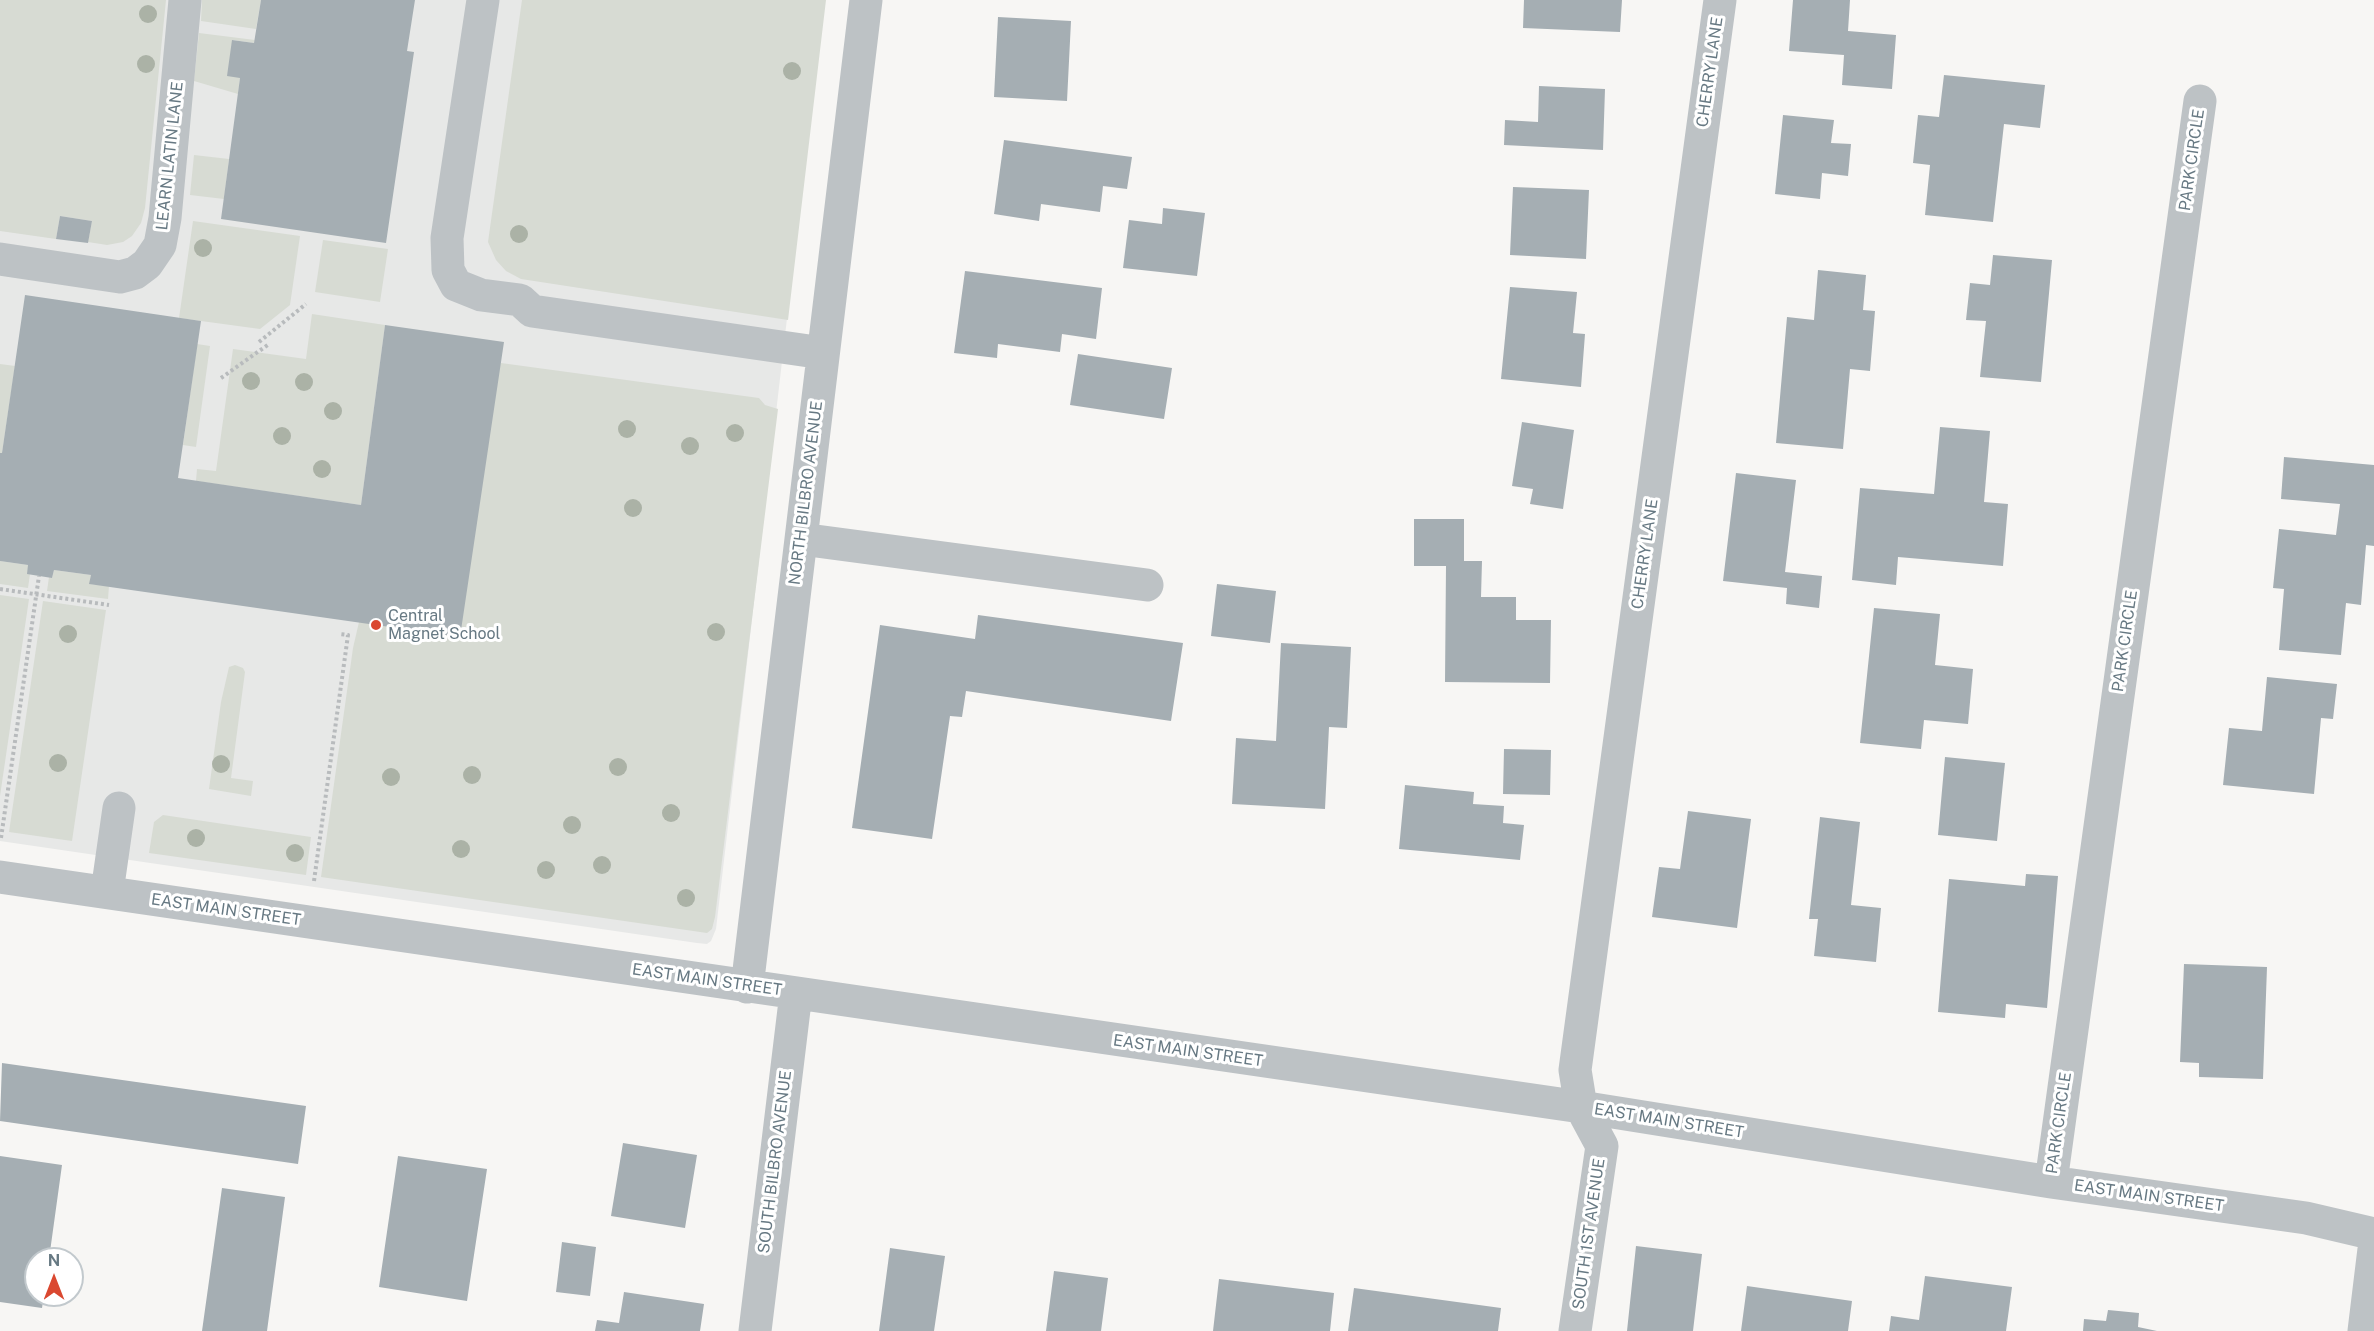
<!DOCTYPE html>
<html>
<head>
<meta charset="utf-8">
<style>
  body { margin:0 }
  #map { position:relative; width:2374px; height:1331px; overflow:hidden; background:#f7f6f4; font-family:"Public Sans",sans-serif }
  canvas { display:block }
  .north { position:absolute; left:24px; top:1247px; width:60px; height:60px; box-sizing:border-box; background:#fff; border:2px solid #c2c9cd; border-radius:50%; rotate:0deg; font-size:16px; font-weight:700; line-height:24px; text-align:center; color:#677983 }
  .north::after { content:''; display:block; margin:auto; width:21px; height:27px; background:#da4830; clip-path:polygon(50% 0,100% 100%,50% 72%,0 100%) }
</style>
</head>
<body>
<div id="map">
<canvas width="2374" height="1331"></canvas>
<div class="north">N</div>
</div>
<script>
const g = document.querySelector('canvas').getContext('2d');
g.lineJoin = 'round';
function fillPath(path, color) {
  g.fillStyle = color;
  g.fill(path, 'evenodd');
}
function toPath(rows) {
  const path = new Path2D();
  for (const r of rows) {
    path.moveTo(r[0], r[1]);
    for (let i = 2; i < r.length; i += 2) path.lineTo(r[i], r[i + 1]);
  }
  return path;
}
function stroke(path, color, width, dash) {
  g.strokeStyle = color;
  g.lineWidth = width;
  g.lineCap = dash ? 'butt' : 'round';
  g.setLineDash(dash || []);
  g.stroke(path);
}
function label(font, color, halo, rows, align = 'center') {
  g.font = font + ' "Public Sans",sans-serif';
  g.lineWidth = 6;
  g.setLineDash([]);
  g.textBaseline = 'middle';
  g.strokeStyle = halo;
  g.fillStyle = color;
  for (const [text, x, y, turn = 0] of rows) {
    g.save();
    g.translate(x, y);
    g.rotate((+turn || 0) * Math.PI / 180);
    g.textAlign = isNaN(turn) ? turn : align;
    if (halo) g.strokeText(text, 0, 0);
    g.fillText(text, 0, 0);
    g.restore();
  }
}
fillPath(toPath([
  [0,0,824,0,716,929,711,941,707,944,697,943,0,841]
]), '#e7e8e7');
fillPath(toPath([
  [0,0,166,0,145,208,141,223,132,236,123,242,107,245,88,242,92,221,60,216,56,239,0,231],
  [202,0,261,0,256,29,201,21],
  [522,0,826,0,788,320,521,279,506,271,496,260,488,242],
  [199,33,255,40,254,43,233,40,240,78,238,94,194,81],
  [194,155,229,159,224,199,190,195],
  [193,221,300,236,290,305,260,329,179,318],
  [323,240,388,249,380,302,315,292],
  [312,314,385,325,361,505,196,481,197,469,216,471,233,349,306,359],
  [197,344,210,346,196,447,183,445],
  [501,363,759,398,765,405,778,409,715,917,712,929,707,933,321,877,353,648,359,622],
  [0,364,15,366,2,453,0,453],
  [0,561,28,565,30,574,28,588,0,584],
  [54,570,91,575,90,584,109,586,108,599,47,591,49,577,52,578],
  [0,595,29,599,0,796],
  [43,601,106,610,72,841,9,832],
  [235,665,243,668,245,672,231,778,253,781,251,796,209,789,221,702,229,667],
  [163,815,311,837,306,875,149,853,154,822]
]), '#d7dbd3');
fillPath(toPath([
  [261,0,415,0,407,51,414,52,386,243,221,219,240,78,227,76,232,40,254,43],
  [1524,0,1622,0,1620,32,1523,28],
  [1793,0,1850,0,1848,31,1896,35,1892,89,1842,85,1844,55,1789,51],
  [998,17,1071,21,1067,101,994,97],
  [1944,75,2045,85,2040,128,2004,124,1993,222,1925,215,1930,165,1913,163,1918,115,1939,117],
  [1539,86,1605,89,1603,150,1504,145,1505,120,1538,122],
  [1783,115,1834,120,1831,143,1851,144,1848,176,1822,173,1820,199,1775,194],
  [1004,140,1132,157,1127,189,1103,186,1100,212,1041,204,1039,221,994,214],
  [1513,187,1589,190,1586,259,1510,255],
  [1163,208,1205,213,1197,276,1123,268,1129,220,1162,224],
  [60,216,92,221,88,243,56,239],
  [1993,255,2052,260,2041,382,1980,377,1986,321,1966,320,1970,283,1990,285],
  [1818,270,1866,275,1863,310,1875,311,1870,371,1850,369,1843,449,1776,443,1787,317,1814,320],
  [965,271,1102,288,1096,339,1062,334,1060,352,998,344,997,358,954,353],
  [1510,287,1577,292,1573,333,1585,334,1581,387,1501,379],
  [25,295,201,321,178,478,361,505,385,325,504,342,460,637,89,584,91,575,54,570,52,578,27,574,28,565,0,561,0,453,2,453],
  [1078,354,1172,368,1164,419,1070,405],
  [1522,422,1574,430,1563,509,1530,504,1533,489,1512,486],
  [1940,427,1990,431,1984,502,2008,504,2003,566,1898,557,1896,585,1852,580,1860,488,1934,494],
  [2284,457,2374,465,2374,546,2366,545,2361,605,2346,603,2341,655,2279,650,2284,589,2273,588,2279,529,2336,535,2340,504,2281,499],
  [1736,473,1796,480,1785,572,1822,576,1819,608,1786,604,1787,588,1723,581],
  [1414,519,1464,519,1464,561,1482,561,1481,597,1516,597,1516,620,1551,620,1550,683,1445,682,1446,566,1414,566],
  [1217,584,1276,591,1270,643,1211,636],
  [1874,608,1940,614,1935,665,1973,669,1968,724,1924,720,1921,749,1860,743],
  [978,615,1183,643,1171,721,966,691,962,717,950,716,932,839,852,828,880,625,975,639],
  [1281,643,1351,647,1347,728,1329,727,1325,809,1232,804,1236,738,1276,741],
  [2267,677,2337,684,2333,719,2321,718,2314,794,2223,785,2229,728,2262,731],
  [1504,749,1551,750,1550,795,1503,794],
  [1945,757,2005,763,1997,841,1938,835],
  [1405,785,1474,792,1473,804,1504,806,1503,823,1524,825,1520,860,1399,849],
  [1688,811,1751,819,1737,928,1652,917,1659,867,1680,869],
  [1820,817,1860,822,1851,905,1881,908,1876,962,1814,956,1818,919,1809,919],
  [2026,874,2058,876,2047,1008,2006,1004,2005,1018,1938,1012,1949,879,2025,886],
  [2184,964,2267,967,2263,1079,2199,1077,2199,1063,2180,1062],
  [2,1063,306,1106,298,1164,0,1121],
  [623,1143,697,1155,685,1228,611,1216],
  [0,1156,62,1165,49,1259,36,1259,36,1295,44,1295,42,1308,0,1302],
  [398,1156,487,1169,467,1301,379,1287],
  [222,1188,285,1197,267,1331,202,1331],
  [562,1242,596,1247,590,1296,556,1292],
  [1636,1246,1702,1254,1693,1331,1627,1331],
  [890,1248,945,1256,934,1331,879,1331],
  [1054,1271,1108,1278,1101,1331,1046,1331],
  [1925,1276,2012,1287,2006,1331,1889,1331,1891,1316,1919,1320],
  [1219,1279,1334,1293,1330,1331,1213,1331],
  [1747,1286,1852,1301,1848,1331,1741,1331],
  [1354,1288,1501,1308,1498,1331,1348,1331],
  [624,1292,704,1304,700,1331,595,1331,597,1320,619,1323],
  [2108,1310,2139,1313,2138,1327,2157,1331,2083,1331,2084,1319,2106,1321]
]), '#a5aeb3');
stroke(toPath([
  [259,342,306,304],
  [221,378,269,344],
  [0,589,109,605],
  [1,838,39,576],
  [314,881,348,635,340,634]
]), '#b8bbbd', 4, [3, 3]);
stroke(toPath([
  [483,0,447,238,448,270,456,285,481,295,520,300,532,311,823,353],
  [0,259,120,277,135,273,147,264,160,245,165,218,185,0],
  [801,539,1147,585],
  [0,877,1581,1107,2051,1182,2306,1218,2374,1234],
  [107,892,119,808],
  [747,987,866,0],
  [2051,1182,2200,101],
  [755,1331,796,993],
  [1575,1331,1602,1146,1581,1107,1575,1070,1720,0],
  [2364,1331,2374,1249]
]), '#bdc2c5', 33);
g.fillStyle = '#abb2a6';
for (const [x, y] of [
  [148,14],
  [146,64],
  [792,71],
  [519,234],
  [203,248],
  [251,381],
  [304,382],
  [333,411],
  [627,429],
  [735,433],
  [282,436],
  [690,446],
  [322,469],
  [633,508],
  [716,632],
  [68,634],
  [58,763],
  [221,764],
  [618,767],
  [472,775],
  [391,777],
  [671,813],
  [572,825],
  [196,838],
  [461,849],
  [295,853],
  [602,865],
  [546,870],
  [686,898]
]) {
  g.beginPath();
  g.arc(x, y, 9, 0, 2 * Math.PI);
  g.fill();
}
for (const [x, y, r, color] of [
  [376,625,6,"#da4830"]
]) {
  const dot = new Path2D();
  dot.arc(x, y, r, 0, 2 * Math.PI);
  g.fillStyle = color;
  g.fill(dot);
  stroke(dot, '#fff', 2);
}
label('16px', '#677983', '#fff', [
  ["CHERRY LANE",1710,72,-82],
  ["LEARN LATIN LANE",170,156,-84],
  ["PARK CIRCLE",2192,160,-82],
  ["NORTH BILBRO AVENUE",806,493,-83],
  ["CHERRY LANE",1645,554,-82],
  ["PARK CIRCLE",2125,641,-82],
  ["EAST MAIN STREET",226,910,8],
  ["EAST MAIN STREET",707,980,8],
  ["EAST MAIN STREET",1188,1051,8],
  ["EAST MAIN STREET",1669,1121,9],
  ["PARK CIRCLE",2059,1123,-82],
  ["SOUTH BILBRO AVENUE",775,1162,-83],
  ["EAST MAIN STREET",2149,1196,8],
  ["SOUTH 1ST AVENUE",1589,1234,-82]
]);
label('16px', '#677983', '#fff', [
  ["Central",388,616],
  ["Magnet School",388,634]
], 'left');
</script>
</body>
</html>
